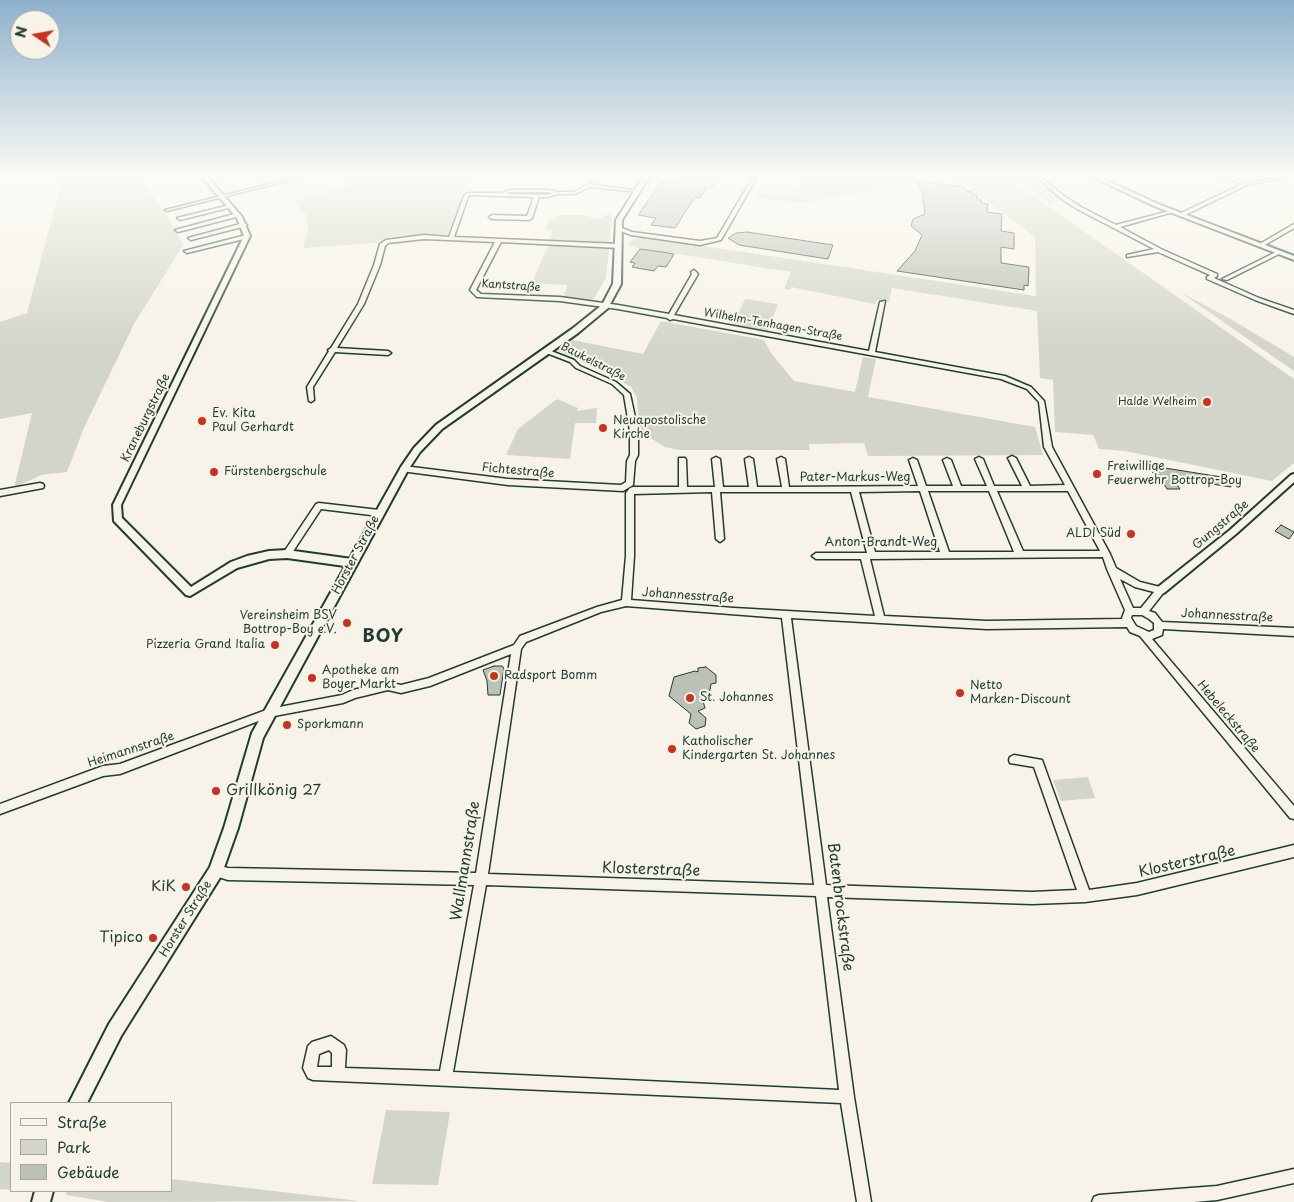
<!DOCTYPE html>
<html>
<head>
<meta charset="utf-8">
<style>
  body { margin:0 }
  #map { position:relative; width:1294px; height:1202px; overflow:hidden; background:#f7f3e8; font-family:"Playpen Sans",sans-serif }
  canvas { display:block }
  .legend { position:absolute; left:10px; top:1102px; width:162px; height:90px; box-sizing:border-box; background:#f7f3e8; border:1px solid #a1aaa0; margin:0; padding:6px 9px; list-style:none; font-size:15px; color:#1f3d34 }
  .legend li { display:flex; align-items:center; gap:10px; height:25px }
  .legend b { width:25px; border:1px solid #a1aaa0 }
  .north { position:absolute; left:10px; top:10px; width:50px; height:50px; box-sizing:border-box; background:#f7f3e8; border:1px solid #a1aaa0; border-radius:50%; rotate:282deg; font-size:14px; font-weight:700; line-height:20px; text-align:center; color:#1f3d34 }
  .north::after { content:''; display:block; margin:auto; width:18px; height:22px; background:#c8321e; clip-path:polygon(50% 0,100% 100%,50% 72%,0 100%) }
</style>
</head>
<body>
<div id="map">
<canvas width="1294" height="1202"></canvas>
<ul class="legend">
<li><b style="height:6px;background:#f7f3e8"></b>Straße</li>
<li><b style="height:14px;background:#d3d5ca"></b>Park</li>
<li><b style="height:14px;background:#bbc1b6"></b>Gebäude</li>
</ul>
<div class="north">N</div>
</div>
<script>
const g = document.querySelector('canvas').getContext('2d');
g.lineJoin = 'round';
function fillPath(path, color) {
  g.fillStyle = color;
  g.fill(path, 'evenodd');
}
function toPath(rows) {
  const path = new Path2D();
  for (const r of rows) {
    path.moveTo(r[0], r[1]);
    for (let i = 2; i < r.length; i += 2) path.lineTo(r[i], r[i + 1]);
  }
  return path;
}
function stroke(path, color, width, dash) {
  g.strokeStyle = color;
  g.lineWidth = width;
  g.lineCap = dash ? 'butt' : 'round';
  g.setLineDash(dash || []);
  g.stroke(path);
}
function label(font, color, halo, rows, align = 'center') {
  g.font = font + ' "Playpen Sans",sans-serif';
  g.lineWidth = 4;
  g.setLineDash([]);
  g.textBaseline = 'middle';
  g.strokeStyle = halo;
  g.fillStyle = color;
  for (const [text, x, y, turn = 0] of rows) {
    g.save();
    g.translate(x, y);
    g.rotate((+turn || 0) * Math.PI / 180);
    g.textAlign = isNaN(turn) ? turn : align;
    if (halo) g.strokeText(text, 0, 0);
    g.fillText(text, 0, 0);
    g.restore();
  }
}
fillPath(toPath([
  [60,177,138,177,164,210,183,245,134,324,83,430,67,472,41,475,14,488,32,413,0,419,0,322,27,313,59,191],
  [352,177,467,177,461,204,447,235,408,235,389,237,376,243,303,248,308,231,306,215,293,201,346,187],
  [804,177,906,177,907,178,906,183,901,185,809,202,790,202,753,197,756,192,795,197],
  [956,177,1007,177,1294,379,1294,463,1272,481,1125,451,1099,449,1093,435,1055,432,1053,380,1040,378,1037,311,892,288,889,302,877,300,875,304,791,287,790,290,784,289,791,272,627,246,633,239,644,237,1036,296,1035,237],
  [1023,183,1040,183,1063,200,1049,202],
  [613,214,609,243,606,244,551,241,549,240,553,230,545,230,549,219,555,219,557,215,584,215,589,218,603,218,603,215],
  [548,245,609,248,606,278,592,302,564,297,567,285,532,283],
  [1180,292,1229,318,1294,357,1294,371],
  [745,299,778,304,768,331,733,325],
  [661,321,764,340,771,353,794,381,855,392,863,357,876,359,868,397,1035,427,1043,455,868,456,864,443,809,444,810,450,679,450,665,447,639,431,637,398,631,387,614,377,558,351,572,340,643,354],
  [557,399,578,408,577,411,597,408,596,423,575,423,570,459,506,455,518,429],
  [1088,777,1095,798,1061,801,1053,780],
  [386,1110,450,1112,438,1185,372,1184],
  [0,1162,11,1163,11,1190,0,1189],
  [171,1179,359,1201,109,1202,66,1195,67,1191,171,1191]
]), '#d3d5ca');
const building = toPath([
  [679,177,720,177,713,188,707,187,700,198,695,197,675,228,651,225,656,218,638,215,662,181,675,183,679,177],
  [917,181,965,187,964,190,972,192,972,195,977,195,977,199,981,199,981,203,988,204,987,212,1002,214,1001,231,1014,233,1014,249,1001,247,1001,263,1029,267,1028,286,1024,285,1024,290,897,271,915,251,922,235,911,226,913,219,925,214,922,191,917,181],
  [747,232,780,237,833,245,828,259,739,245,728,238,736,233,747,232],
  [640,249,662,252,674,254,666,267,658,266,654,271,632,267,635,263,630,262,640,249],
  [1152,466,1228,478,1231,487,1181,479,1184,482,1174,480,1180,489,1167,489,1162,481,1155,477,1152,466],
  [1281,525,1294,532,1289,539,1275,531,1281,525],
  [494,666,502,666,504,668,500,695,488,695,487,681,483,670,494,666],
  [706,667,716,675,716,683,711,684,708,700,702,698,705,708,698,711,706,718,705,726,696,729,689,723,691,714,669,696,674,677,695,671,698,672,698,668,706,667]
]);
fillPath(building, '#bbc1b6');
stroke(building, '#1f3d34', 1);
const minor = toPath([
  [297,177,303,177,167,211,165,210,297,177],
  [753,177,757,177,721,240,700,245,631,235,616,229,619,227,632,232,700,241,717,238,753,177],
  [1037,177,1041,177,1064,196,1081,207,1116,225,1173,210,1173,212,1120,227,1161,249,1217,274,1217,276,1214,278,1259,298,1294,310,1294,314,1255,300,1207,279,1207,277,1210,275,1158,252,1127,257,1127,255,1154,249,1077,209,1060,198,1037,177],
  [1225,177,1231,177,1246,183,1279,177,1287,177,1247,185,1183,216,1179,216,1179,214,1242,184,1225,177],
  [589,184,639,191,637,192,590,187,575,194,557,194,548,197,539,197,532,218,529,220,492,219,489,217,492,215,527,216,534,197,470,195,468,197,454,237,619,244,622,246,619,248,501,242,476,290,481,294,560,297,618,305,669,314,692,274,691,272,694,270,698,274,674,315,869,351,880,302,885,301,875,352,1005,376,1031,387,1044,401,1052,447,1110,554,1116,568,1140,582,1164,588,1165,590,1164,592,1149,611,1155,613,1162,622,1294,628,1294,636,1163,629,1162,635,1152,639,1294,806,1294,819,1290,818,1140,636,1130,632,1127,627,987,629,791,618,826,885,1032,892,1077,890,1034,767,1010,763,1009,760,1010,757,1014,755,1042,760,1089,890,1137,883,1294,845,1294,857,1137,895,1085,902,1032,904,827,897,854,1097,871,1202,857,1202,841,1103,313,1080,308,1078,303,1068,308,1046,312,1042,331,1036,344,1045,346,1050,345,1068,440,1071,474,885,228,880,212,875,210,871,212,867,216,865,228,868,476,873,511,654,430,686,401,693,388,690,355,698,343,703,269,717,120,774,103,776,0,814,0,804,103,766,120,764,269,709,342,695,353,690,388,682,401,685,429,678,514,645,520,636,597,607,622,600,626,556,626,493,630,488,633,487,679,487,679,458,685,458,686,460,687,487,715,487,712,459,716,457,720,459,723,487,749,487,745,459,749,457,753,459,757,487,782,487,777,459,781,457,785,459,789,487,918,486,909,460,913,458,917,460,926,486,953,486,943,460,947,458,951,460,961,486,987,486,975,459,979,457,983,459,994,486,1022,486,1008,458,1012,456,1016,458,1030,486,1065,485,1044,447,1039,402,1027,389,1001,379,673,319,670,320,667,318,618,309,560,301,477,297,470,290,495,242,424,239,388,243,385,246,380,265,364,304,337,348,388,351,391,353,388,355,335,352,313,387,314,400,311,402,309,401,307,387,329,351,328,350,331,348,358,304,374,265,380,244,386,240,424,235,449,237,464,196,467,193,502,193,508,190,548,190,557,192,574,192,589,184],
  [509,192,548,192,552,193,548,195,508,194,509,192],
  [920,491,940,552,875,552,859,492,920,491],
  [928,491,989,491,1014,552,949,552,928,491],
  [997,491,1068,491,1100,551,1023,551,997,491],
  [712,492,716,539,720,542,724,539,720,492,851,492,867,553,816,553,812,556,816,559,861,559,875,616,734,608,631,600,634,556,634,494,712,492],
  [1103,557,1107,569,1125,610,1122,618,1122,619,987,621,884,616,870,559,1103,557],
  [1120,579,1135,587,1154,592,1141,608,1133,608,1120,579],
  [626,606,782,618,814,885,488,874,521,649,526,642,601,612,626,606],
  [1132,615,1142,615,1149,619,1154,623,1154,630,1149,632,1136,626,1131,618,1132,615],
  [486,885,816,896,839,1090,453,1072,486,885],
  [329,1050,332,1053,332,1067,317,1067,319,1054,329,1050],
  [230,205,232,205,232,207,180,220,177,218,230,205],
  [238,213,240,214,240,216,178,232,175,230,238,213],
  [244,223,247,225,246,226,191,240,188,238,244,223],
  [1294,224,1294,228,1263,246,1258,245,1294,224],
  [246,235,249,237,248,238,187,253,184,251,246,235],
  [1278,251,1283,252,1227,280,1222,279,1278,251],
  [546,349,574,360,580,366,616,382,630,394,638,431,638,455,635,461,633,485,623,491,508,485,401,471,400,469,401,467,404,466,508,479,621,485,626,482,627,461,630,455,630,431,624,395,612,384,576,368,570,362,544,352,544,350,546,349],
  [40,483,43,484,44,486,43,488,0,496,0,490,40,483],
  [319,503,379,510,383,513,379,516,321,509,290,556,284,556,283,554,284,552,316,504,319,503],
  [1294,1169,1294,1183,1217,1200,1194,1202,1092,1202,1094,1197,1099,1195,1217,1186,1294,1169]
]);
const tertiary = toPath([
  [202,177,208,177,242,217,250,236,121,505,122,518,191,587,231,562,247,556,269,551,287,550,352,559,357,563,352,567,287,558,269,559,237,568,190,596,186,595,114,521,113,505,244,236,237,218,202,177],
  [1093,177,1099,177,1158,204,1294,256,1294,260,1154,206,1093,177],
  [1294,474,1294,482,1236,534,1164,593,1158,593,1156,590,1158,587,1230,530,1291,475,1294,474]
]);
const secondary = toPath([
  [643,177,649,177,622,220,621,284,608,308,578,333,442,429,420,452,408,470,263,738,238,828,221,876,121,1036,87,1103,69,1103,109,1024,210,867,224,828,252,733,401,467,414,448,436,425,572,329,602,305,613,284,616,220,643,177],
  [35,1191,53,1191,50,1202,32,1202,35,1191]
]);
stroke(minor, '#1f3d34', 3);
stroke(tertiary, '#1f3d34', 4);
stroke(secondary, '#1f3d34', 4);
fillPath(minor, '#f7f3e8');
fillPath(tertiary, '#f7f3e8');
fillPath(secondary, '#f7f3e8');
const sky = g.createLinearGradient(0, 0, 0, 345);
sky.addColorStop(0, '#8db1cc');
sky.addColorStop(0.51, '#fbfaf5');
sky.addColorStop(1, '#fbfaf500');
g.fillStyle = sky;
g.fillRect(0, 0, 1294, 345);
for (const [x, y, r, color] of [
  [1207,402,5,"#c8321e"],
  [202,421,5,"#c8321e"],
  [603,428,5,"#c8321e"],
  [214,472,5,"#c8321e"],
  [1097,474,5,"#c8321e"],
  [1131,534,5,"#c8321e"],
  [347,623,5,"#c8321e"],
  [275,645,5,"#c8321e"],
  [494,676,5,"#c8321e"],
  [312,678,5,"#c8321e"],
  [960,693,5,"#c8321e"],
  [690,698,5,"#c8321e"],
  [287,725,5,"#c8321e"],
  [672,749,5,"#c8321e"],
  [216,791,5,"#c8321e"],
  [186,887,5,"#c8321e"],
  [153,938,5,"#c8321e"]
]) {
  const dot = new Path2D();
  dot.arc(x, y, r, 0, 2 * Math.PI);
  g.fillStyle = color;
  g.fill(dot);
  stroke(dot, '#f7f3e8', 2);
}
label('11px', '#1f3d34', '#f7f3e8', [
  ["Kantstraße",511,286,4],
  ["Wilhelm-Tenhagen-Straße",773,325,10],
  ["Baukelstraße",593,362,27]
]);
label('11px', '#1f3d34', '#f7f3e8', [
  ["Halde Welheim",1197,402]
], 'right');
label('12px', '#1f3d34', '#f7f3e8', [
  ["Ev. Kita",212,414],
  ["Paul Gerhardt",212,428],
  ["Neuapostolische",613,421],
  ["Kirche",613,435],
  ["Freiwillige",1107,467],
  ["Feuerwehr Bottrop-Boy",1107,481],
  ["Fürstenbergschule",224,472],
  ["ALDI Süd",1121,534,"right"],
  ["Vereinsheim BSV",337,616,"right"],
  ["Bottrop-Boy e.V.",337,630,"right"],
  ["Pizzeria Grand Italia",265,645,"right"],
  ["Apotheke am",322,671],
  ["Boyer Markt",322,685],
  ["Radsport Bomm",504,676],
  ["Netto",970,686],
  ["Marken-Discount",970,700],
  ["St. Johannes",700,698],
  ["Sporkmann",297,725],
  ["Katholischer",682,742],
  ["Kindergarten St. Johannes",682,756]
], 'left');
label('12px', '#1f3d34', '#f7f3e8', [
  ["Kraneburgstraße",146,418,-64],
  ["Fichtestraße",518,471,5],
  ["Pater-Markus-Weg",855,478],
  ["Gungstraße",1221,525,-40],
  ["Anton-Brandt-Weg",881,543],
  ["Horster Straße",356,555,-62],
  ["Johannesstraße",688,596,4],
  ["Johannesstraße",1227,616,3],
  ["Hebeleckstraße",1228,717,50],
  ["Heimannstraße",131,750,-18],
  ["Horster Straße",186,919,-58]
]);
label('15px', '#1f3d34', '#f7f3e8', [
  ["Grillkönig 27",226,791,"left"],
  ["KiK",176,887],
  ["Tipico",143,938]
], 'right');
label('15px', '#1f3d34', '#f7f3e8', [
  ["Wallmannstraße",466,861,-81],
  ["Klosterstraße",1187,862,-13],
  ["Klosterstraße",651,870,2],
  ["Batenbrockstraße",840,907,83]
]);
g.letterSpacing = '1px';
label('bold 18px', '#1f3d34', '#f7f3e8', [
  ["BOY",383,637]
]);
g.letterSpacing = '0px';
</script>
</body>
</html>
